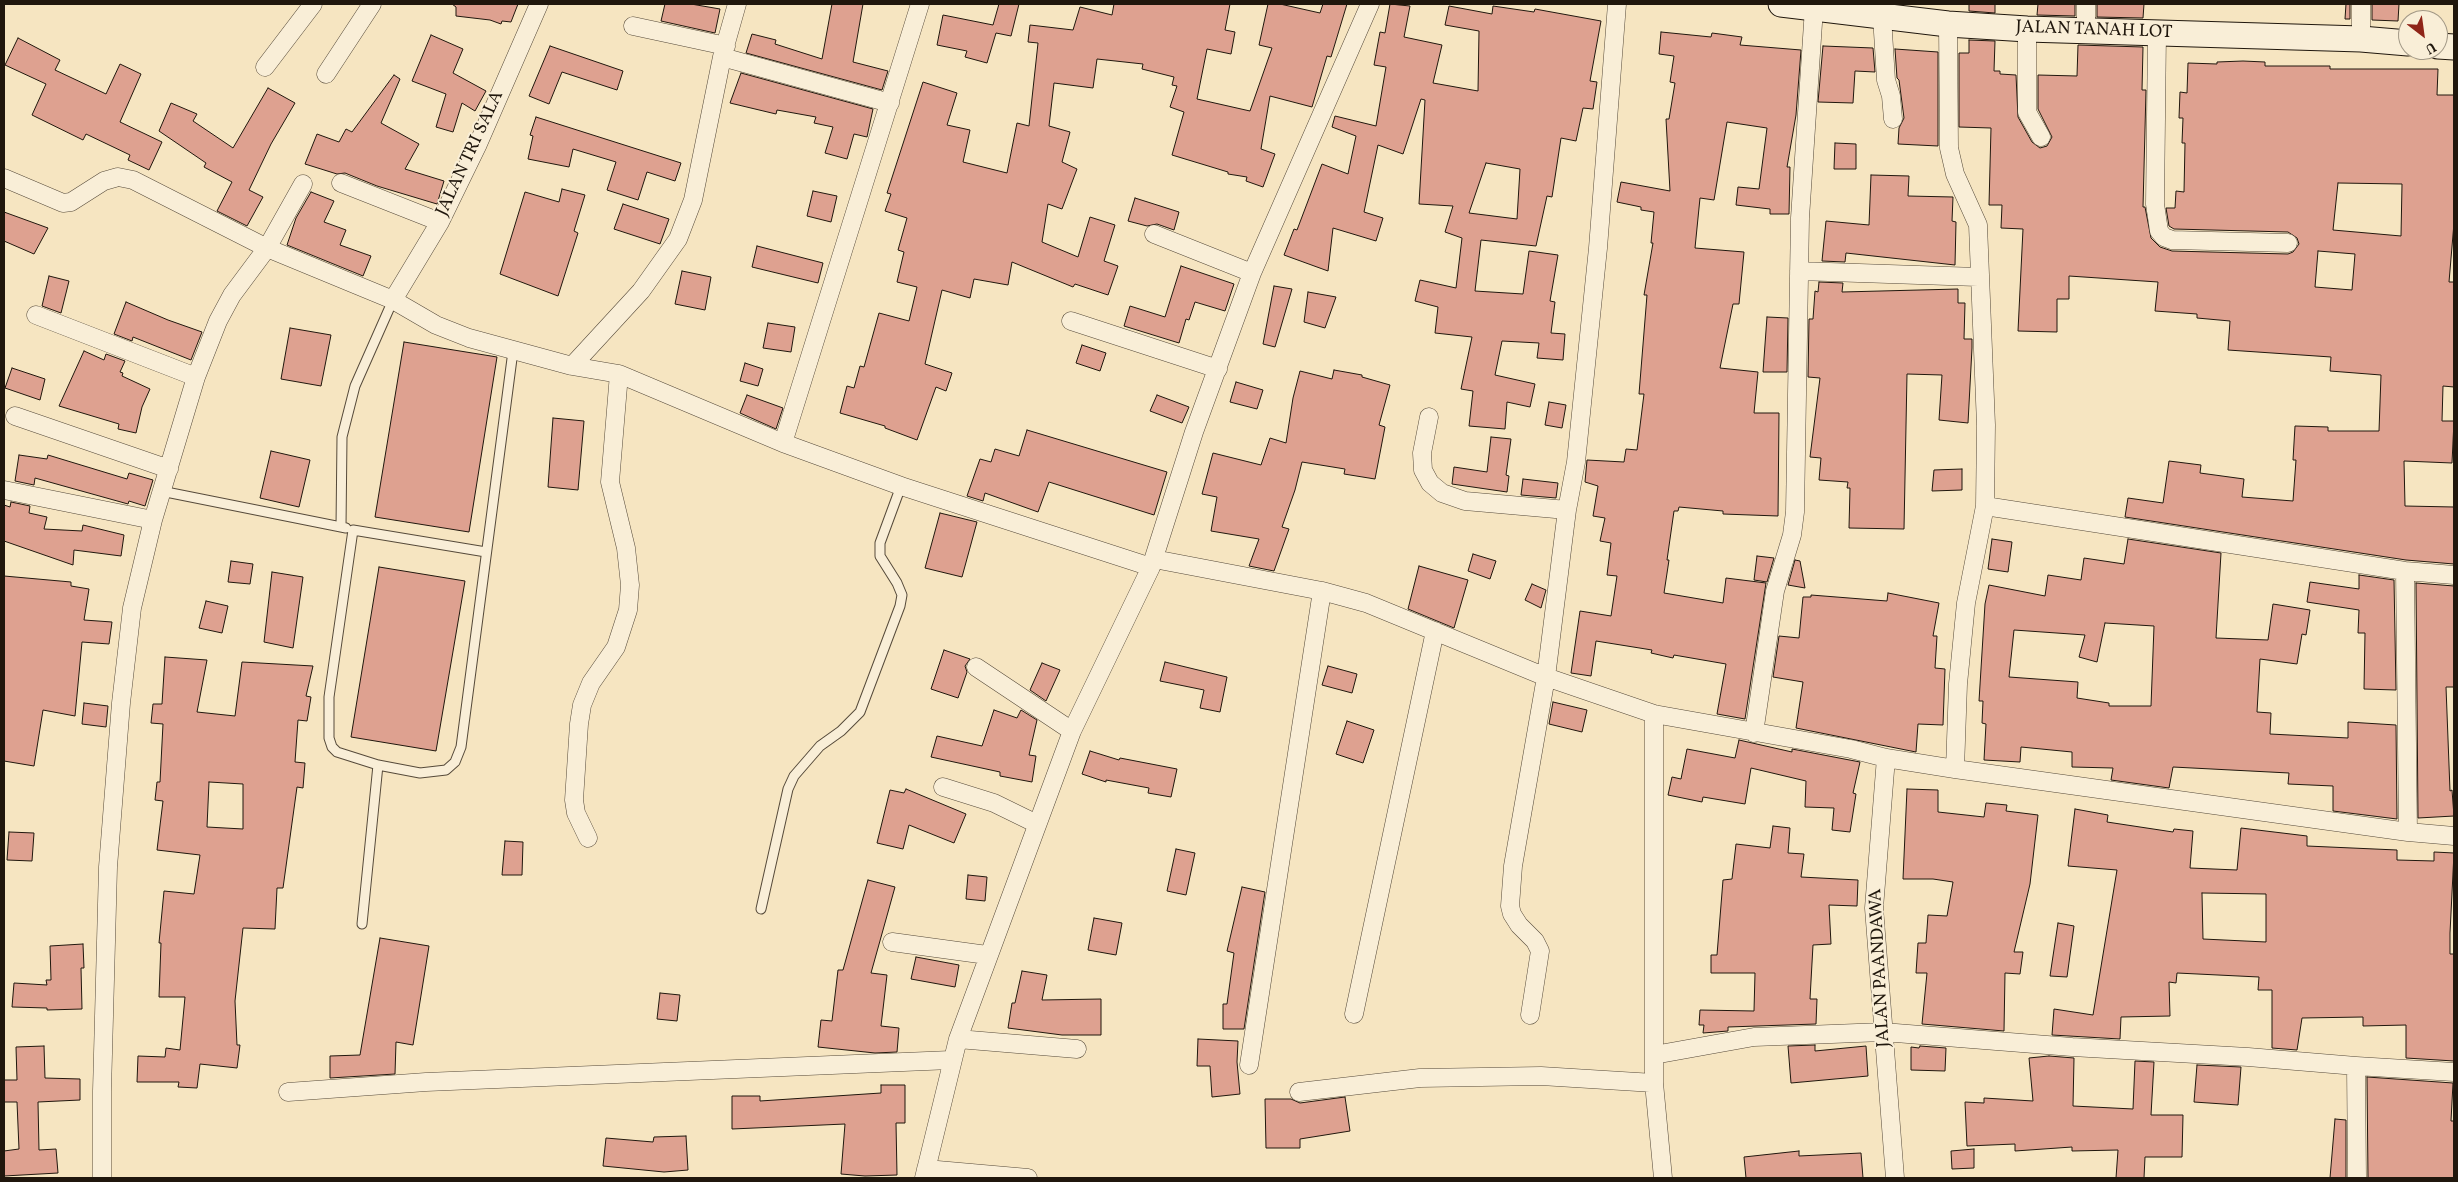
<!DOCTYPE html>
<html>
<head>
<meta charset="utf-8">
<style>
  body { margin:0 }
  #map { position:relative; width:2458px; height:1182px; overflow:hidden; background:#f6e5c1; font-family:Vollkorn,serif }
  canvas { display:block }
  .frame { position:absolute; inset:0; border:5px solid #20170d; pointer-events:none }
  .north { position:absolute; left:2398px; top:10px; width:50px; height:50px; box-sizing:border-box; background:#f9eed7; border:1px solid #a29886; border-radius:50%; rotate:150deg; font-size:14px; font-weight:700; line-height:20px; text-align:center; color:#20170d }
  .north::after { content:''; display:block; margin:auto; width:18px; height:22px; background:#8f2418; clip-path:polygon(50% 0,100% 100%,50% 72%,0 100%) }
</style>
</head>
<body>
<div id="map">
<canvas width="2458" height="1182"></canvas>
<div class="frame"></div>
<div class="north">U</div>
</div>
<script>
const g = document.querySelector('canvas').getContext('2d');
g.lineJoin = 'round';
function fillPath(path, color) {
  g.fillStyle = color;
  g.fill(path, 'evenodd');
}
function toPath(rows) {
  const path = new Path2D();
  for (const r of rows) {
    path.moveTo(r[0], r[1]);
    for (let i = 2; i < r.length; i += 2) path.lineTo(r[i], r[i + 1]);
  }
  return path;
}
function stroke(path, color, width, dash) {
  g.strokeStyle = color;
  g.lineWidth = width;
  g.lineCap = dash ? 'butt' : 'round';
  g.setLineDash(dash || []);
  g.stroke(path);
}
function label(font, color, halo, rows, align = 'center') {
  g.font = font + ' Vollkorn,serif';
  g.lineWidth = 4;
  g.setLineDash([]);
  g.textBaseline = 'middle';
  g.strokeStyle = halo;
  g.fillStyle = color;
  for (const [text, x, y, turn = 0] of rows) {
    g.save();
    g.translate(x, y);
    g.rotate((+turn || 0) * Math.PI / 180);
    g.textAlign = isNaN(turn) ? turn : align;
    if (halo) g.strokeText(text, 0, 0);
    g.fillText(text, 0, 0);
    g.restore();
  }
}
const building = toPath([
  [452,4,518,4,511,22,502,21,501,24,490,20,456,16,456,7,452,4],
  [665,4,691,4,720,9,715,33,661,21,665,4],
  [832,4,863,4,853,62,888,71,882,90,746,53,752,34,776,40,775,44,822,59,832,4],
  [999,4,1019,4,1011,36,996,33,987,63,965,57,967,51,937,45,943,15,993,25,999,4],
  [1114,4,1230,4,1225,30,1235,32,1231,54,1207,49,1197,99,1250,111,1272,48,1259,45,1268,4,1280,4,1320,13,1323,4,1347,4,1331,57,1327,56,1312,107,1270,96,1261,149,1275,154,1263,187,1246,181,1247,177,1228,174,1228,172,1172,155,1184,112,1170,107,1177,86,1172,85,1174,77,1142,69,1143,64,1097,59,1093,88,1054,83,1049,126,1070,132,1062,162,1077,169,1062,209,1048,204,1042,242,1078,257,1090,217,1115,225,1104,261,1118,266,1108,295,1075,284,1073,287,1012,262,1008,285,974,279,970,298,942,290,925,364,952,373,946,391,936,387,917,440,885,428,885,426,840,413,847,386,854,388,860,366,864,367,879,313,909,321,917,287,897,282,904,252,898,250,907,218,885,211,891,194,887,193,923,82,957,93,947,125,970,130,963,162,1007,173,1017,123,1029,126,1038,43,1028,42,1030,25,1073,30,1080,7,1112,15,1114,4],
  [1390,4,1410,6,1404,37,1442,45,1433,83,1478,91,1479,31,1445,25,1449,6,1492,14,1493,6,1534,12,1535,9,1601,21,1590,81,1597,82,1593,109,1583,108,1576,141,1561,138,1552,197,1547,196,1536,246,1481,240,1475,291,1523,294,1529,251,1558,255,1550,301,1555,302,1551,333,1565,334,1563,360,1537,358,1539,343,1502,341,1495,375,1535,384,1530,407,1507,402,1505,429,1469,426,1473,391,1461,389,1472,337,1435,333,1438,307,1415,301,1420,280,1456,288,1462,238,1445,232,1453,206,1419,204,1425,100,1421,99,1403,154,1378,145,1364,212,1383,218,1376,241,1333,228,1328,271,1284,255,1294,229,1297,230,1322,164,1348,174,1356,136,1332,127,1335,116,1376,126,1386,67,1374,65,1380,32,1385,33,1390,4],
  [1486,163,1520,169,1517,219,1469,213,1486,163],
  [1969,4,1995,4,1995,13,1969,11,1969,4],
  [2038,4,2075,4,2075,16,2037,15,2038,4],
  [2097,4,2144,4,2143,18,2097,17,2097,4],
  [2346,4,2350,4,2350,19,2345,19,2346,4],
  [2372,4,2399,4,2398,21,2372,20,2372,4],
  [1661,32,1711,37,1712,33,1742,37,1740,45,1801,50,1796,115,1787,167,1790,167,1789,214,1770,214,1770,209,1736,205,1738,187,1759,189,1767,128,1727,122,1714,200,1700,198,1695,248,1744,252,1739,304,1733,304,1720,368,1758,372,1754,413,1779,413,1778,516,1723,514,1723,511,1679,507,1678,511,1674,511,1667,560,1669,560,1664,593,1723,603,1726,578,1766,583,1745,719,1717,714,1726,664,1674,655,1673,658,1651,653,1652,650,1596,641,1591,676,1571,673,1580,611,1611,616,1617,576,1607,575,1611,543,1600,541,1605,518,1593,516,1598,486,1585,482,1587,460,1624,462,1626,449,1637,450,1644,394,1639,394,1647,295,1644,295,1653,243,1651,243,1654,212,1641,210,1641,207,1617,202,1621,182,1670,191,1666,119,1669,119,1675,83,1670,82,1674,56,1659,54,1661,32],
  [431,35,463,49,453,73,486,91,475,111,462,103,453,132,436,127,446,94,412,81,431,35],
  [18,38,60,60,55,70,106,94,120,64,141,74,120,122,162,142,149,170,128,160,130,155,86,134,83,140,32,115,46,84,5,65,18,38],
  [1969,40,1995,41,1994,71,2000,71,2000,74,2016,75,2018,117,2032,142,2040,148,2047,146,2052,137,2038,109,2038,75,2077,76,2078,45,2143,47,2142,90,2146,90,2143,207,2145,207,2151,238,2160,247,2172,251,2288,254,2293,252,2299,244,2297,238,2288,232,2174,229,2169,226,2166,208,2175,208,2176,191,2184,192,2185,143,2182,143,2183,118,2179,118,2180,92,2187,93,2188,63,2217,64,2217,62,2243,61,2265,62,2265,66,2330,66,2330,69,2438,69,2437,95,2454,95,2454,223,2449,282,2454,282,2454,387,2443,386,2442,421,2454,421,2452,463,2404,461,2405,506,2454,507,2454,564,2406,560,2125,517,2128,498,2163,503,2169,461,2201,465,2200,473,2244,479,2242,497,2293,501,2296,460,2293,460,2295,426,2328,427,2328,431,2379,431,2381,375,2330,371,2331,357,2228,350,2230,321,2197,318,2197,314,2155,311,2158,282,2069,276,2069,299,2057,299,2057,332,2018,331,2023,229,2001,228,2002,205,1989,205,1991,128,1959,127,1959,53,1969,53,1969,40],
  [2338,183,2402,184,2401,236,2333,230,2338,183],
  [2318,251,2355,254,2352,290,2315,287,2318,251],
  [550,46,623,71,617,90,562,72,549,104,529,96,550,46],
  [1823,46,1873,48,1875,72,1855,71,1853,103,1818,102,1823,46],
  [1895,49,1938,52,1938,146,1898,144,1899,128,1904,118,1899,80,1897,78,1895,49],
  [741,73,873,109,867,137,854,134,847,159,825,153,833,127,814,123,816,117,777,110,776,114,730,103,741,73],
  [394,75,400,79,381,123,419,144,405,169,444,181,437,204,377,186,345,173,337,174,305,164,317,134,339,142,346,129,352,132,394,75],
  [268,88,295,103,271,144,249,190,263,197,247,226,217,211,232,182,204,167,206,163,159,131,171,103,197,114,193,121,233,148,268,88],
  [536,117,681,163,675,181,647,172,638,200,607,190,616,162,573,149,569,167,528,159,533,136,530,135,536,117],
  [1835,143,1856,144,1856,169,1834,169,1835,143],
  [1871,175,1909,176,1908,196,1953,197,1952,221,1956,222,1955,265,1846,253,1845,262,1822,261,1826,221,1869,225,1871,175],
  [562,189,585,195,574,231,578,233,558,296,500,274,525,192,559,202,562,189],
  [813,191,837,196,831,222,807,216,813,191],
  [311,192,334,201,324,222,346,230,340,245,371,256,363,276,287,245,296,218,311,192],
  [1135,198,1179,212,1174,230,1157,224,1147,226,1128,221,1135,198],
  [623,204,669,219,660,244,614,229,623,204],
  [4,212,48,228,34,254,4,241,4,212],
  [757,246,823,263,818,283,752,267,757,246],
  [1181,266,1234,284,1225,311,1195,302,1189,320,1186,319,1179,343,1124,326,1130,306,1165,317,1181,266],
  [682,271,711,277,705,310,675,304,682,271],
  [49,276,69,281,61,313,42,306,49,276],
  [1819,282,1843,283,1842,292,1958,289,1958,303,1965,303,1964,339,1972,339,1972,348,1968,423,1939,420,1942,375,1907,374,1904,529,1849,528,1850,488,1847,488,1848,482,1819,480,1821,458,1810,457,1820,378,1808,377,1809,319,1813,319,1815,291,1818,292,1819,282],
  [1274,286,1292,289,1275,347,1263,344,1274,286],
  [1308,292,1336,297,1325,328,1304,322,1308,292],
  [126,302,168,320,202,332,191,360,133,337,132,341,114,334,126,302],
  [1767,317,1788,318,1787,372,1763,372,1767,317],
  [768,323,795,327,791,352,763,348,768,323],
  [290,328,331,335,321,386,281,379,290,328],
  [404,342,497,357,469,532,375,517,404,342],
  [1082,345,1106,353,1100,371,1076,363,1082,345],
  [84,351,104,360,106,354,125,361,120,372,123,373,122,376,150,389,142,407,136,433,118,429,119,424,59,406,84,351],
  [745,363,763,369,758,386,740,381,745,363],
  [12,368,45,379,40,400,5,388,12,368],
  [1334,370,1362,375,1362,377,1390,385,1379,425,1385,427,1375,479,1344,474,1345,469,1302,462,1295,490,1282,527,1289,529,1274,571,1249,566,1259,539,1211,531,1217,497,1202,494,1213,453,1261,465,1270,438,1286,443,1293,398,1300,371,1332,379,1334,370],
  [1236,382,1263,390,1257,409,1230,402,1236,382],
  [747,395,783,408,776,429,740,413,747,395],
  [1157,395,1189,407,1182,423,1150,411,1157,395],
  [1549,402,1566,405,1562,428,1545,425,1549,402],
  [553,418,584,421,578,490,548,487,553,418],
  [1027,430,1167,472,1154,515,1049,482,1038,512,985,493,983,501,967,496,980,459,991,462,995,449,1019,456,1027,430],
  [1491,437,1511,439,1506,475,1509,476,1507,492,1452,484,1454,467,1487,472,1491,437],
  [271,451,310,460,299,507,260,498,271,451],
  [19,455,47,459,48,455,127,479,129,473,153,480,145,506,129,501,128,504,35,478,34,485,15,481,19,455],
  [1962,469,1962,490,1932,491,1934,470,1962,469],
  [1523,479,1558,483,1556,498,1521,495,1523,479],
  [11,502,30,506,29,513,47,517,44,529,82,531,83,525,124,535,121,556,74,550,73,565,4,541,4,505,10,507,11,502],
  [940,513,977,522,962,577,925,568,940,513],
  [1992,539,2012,542,2008,572,1988,569,1992,539],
  [2128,539,2221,553,2216,638,2268,640,2273,604,2310,610,2306,635,2302,634,2297,664,2260,659,2257,712,2271,713,2270,734,2348,738,2348,722,2396,725,2397,819,2333,811,2333,786,2288,784,2289,773,2173,767,2169,788,2111,780,2113,768,2072,767,2072,752,2021,747,2020,762,1984,760,1986,724,1982,723,1983,701,1979,701,1985,604,1989,585,2045,596,2048,575,2081,580,2084,558,2124,564,2128,539],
  [2105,623,2154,626,2151,706,2109,706,2109,703,2077,698,2078,682,2009,677,2014,630,2085,635,2079,657,2097,662,2105,623],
  [1473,554,1496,561,1490,579,1468,571,1473,554],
  [1757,556,1774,558,1767,582,1754,580,1757,556],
  [1795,560,1800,561,1805,588,1788,585,1795,560],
  [231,561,253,564,250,584,228,582,231,561],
  [1419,566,1468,580,1454,628,1408,609,1419,566],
  [379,567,465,581,436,751,351,737,379,567],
  [272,572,303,577,293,648,264,642,272,572],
  [2359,575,2394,580,2396,690,2364,689,2365,633,2358,633,2359,610,2307,602,2310,582,2359,589,2359,575],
  [4,576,71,582,71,586,89,589,84,620,112,622,109,644,82,642,75,716,43,710,34,766,4,761,4,576],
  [2416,583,2454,586,2454,687,2446,687,2450,791,2452,790,2454,816,2418,818,2416,583],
  [1532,584,1546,590,1541,608,1525,600,1532,584],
  [1888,593,1939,603,1933,636,1937,636,1935,668,1945,669,1943,725,1918,724,1916,752,1796,728,1803,682,1773,677,1779,636,1799,638,1803,597,1811,597,1811,595,1887,601,1888,593],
  [206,601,228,606,222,633,199,628,206,601],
  [944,650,970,659,965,666,967,672,958,698,931,689,944,650],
  [165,657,207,660,197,712,235,716,242,662,313,666,306,696,311,697,307,721,298,720,295,762,305,763,303,788,297,787,283,888,277,888,275,929,243,928,235,1001,237,1045,240,1045,237,1068,200,1064,197,1088,178,1087,179,1082,137,1082,138,1056,165,1057,166,1048,180,1050,185,997,159,997,161,943,159,943,164,891,194,894,200,855,157,850,163,801,155,800,157,782,160,782,163,724,151,723,153,704,162,704,165,657],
  [209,782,243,784,243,829,207,827,209,782],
  [1165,662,1227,677,1220,712,1200,708,1204,690,1160,681,1165,662],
  [1042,663,1060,670,1046,701,1030,690,1042,663],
  [1328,666,1357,674,1352,693,1322,685,1328,666],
  [1553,702,1587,710,1582,732,1549,724,1553,702],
  [84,703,108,706,106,727,82,724,84,703],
  [994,710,1017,718,1021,710,1037,720,1029,755,1036,756,1032,782,1000,776,1000,772,931,757,937,736,982,746,994,710],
  [1347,721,1374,730,1363,763,1336,754,1347,721],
  [1739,740,1792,752,1792,749,1860,762,1853,793,1856,794,1850,832,1832,830,1834,808,1805,807,1806,781,1751,768,1745,804,1703,797,1702,802,1668,795,1672,777,1681,779,1687,749,1735,758,1739,740],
  [1090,751,1119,760,1120,758,1177,769,1171,797,1148,793,1149,788,1106,780,1106,782,1082,774,1090,751],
  [906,789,966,814,954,843,909,825,903,849,877,843,890,790,904,793,906,789],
  [1907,789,1938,790,1938,812,1984,817,1986,803,2007,805,2006,811,2038,815,2030,884,2014,952,2023,952,2020,974,2005,973,2004,1031,1922,1024,1927,973,1916,973,1918,943,1926,943,1928,915,1947,916,1953,882,1933,879,1903,879,1907,789],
  [2075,809,2108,815,2107,822,2173,832,2174,829,2193,831,2190,868,2237,870,2241,828,2307,836,2307,846,2397,850,2397,860,2434,861,2434,852,2454,853,2450,933,2450,954,2454,954,2454,1061,2406,1058,2406,1025,2363,1026,2363,1017,2302,1018,2297,1050,2272,1048,2272,990,2258,990,2259,977,2177,973,2176,983,2169,982,2170,1016,2121,1017,2120,1039,2052,1035,2054,1009,2093,1015,2117,870,2068,866,2075,809],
  [2202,893,2266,894,2266,942,2203,939,2202,893],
  [1773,826,1790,828,1788,853,1804,854,1801,877,1858,880,1857,906,1829,905,1831,944,1813,945,1810,999,1817,999,1816,1024,1728,1027,1728,1031,1703,1033,1704,1025,1699,1025,1700,1010,1754,1011,1755,973,1711,973,1711,955,1717,955,1723,880,1732,879,1736,844,1770,848,1773,826],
  [9,832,34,833,32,861,7,860,9,832],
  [505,841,523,842,522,875,502,875,505,841],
  [1176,849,1195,853,1186,895,1167,891,1176,849],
  [968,875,987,877,985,901,966,899,968,875],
  [868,880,895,887,871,973,887,975,881,1026,899,1028,897,1052,875,1053,818,1047,821,1020,832,1021,838,970,843,970,868,880],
  [1242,887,1265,892,1244,1029,1223,1029,1223,1004,1227,1004,1234,953,1227,951,1242,887],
  [1094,918,1122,923,1116,955,1088,950,1094,918],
  [2058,923,2074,926,2067,977,2050,976,2058,923],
  [380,938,429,946,413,1045,396,1042,395,1074,330,1078,330,1056,360,1055,380,938],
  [83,944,84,968,81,968,82,1009,47,1010,47,1008,12,1007,14,983,47,985,46,980,51,980,50,946,83,944],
  [916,957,959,965,955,987,911,979,916,957],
  [1022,971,1047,975,1042,1000,1101,999,1101,1035,1062,1035,1008,1028,1012,1003,1015,1003,1022,971],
  [660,993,680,995,677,1021,657,1019,660,993],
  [1198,1039,1238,1041,1237,1062,1240,1094,1212,1097,1210,1066,1197,1066,1198,1039],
  [1815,1045,1815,1051,1866,1046,1868,1076,1791,1083,1788,1046,1815,1045],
  [44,1046,45,1078,80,1079,80,1100,38,1102,39,1150,56,1149,58,1173,4,1176,4,1151,19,1149,17,1102,4,1102,4,1080,17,1080,16,1047,44,1046],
  [1920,1046,1946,1048,1945,1071,1911,1070,1911,1047,1919,1048,1920,1046],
  [2049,1056,2074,1058,2073,1106,2133,1109,2135,1061,2154,1062,2151,1115,2183,1115,2182,1157,2145,1157,2144,1178,2116,1178,2118,1150,2072,1151,2072,1147,2015,1151,2015,1144,1967,1146,1965,1102,1984,1103,1984,1098,2033,1101,2029,1058,2049,1056],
  [2197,1065,2241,1067,2238,1105,2194,1102,2197,1065],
  [2367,1077,2453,1083,2451,1121,2454,1121,2454,1178,2368,1178,2367,1077],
  [881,1085,905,1085,905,1123,896,1123,897,1175,865,1176,841,1174,845,1124,732,1129,732,1096,760,1096,760,1101,881,1093,881,1085],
  [1345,1097,1350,1131,1300,1139,1300,1148,1266,1148,1265,1099,1291,1099,1300,1103,1345,1097],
  [2335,1119,2346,1120,2346,1178,2330,1178,2335,1119],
  [686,1136,688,1170,664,1172,603,1166,606,1138,653,1142,654,1137,686,1136],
  [1974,1149,1974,1168,1952,1169,1951,1151,1974,1149],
  [1799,1151,1799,1156,1861,1153,1863,1178,1746,1178,1744,1157,1799,1151]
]);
fillPath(building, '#dea190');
stroke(building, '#20170d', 1);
const service = toPath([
  [161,491,346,528],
  [341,527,342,437,355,386,393,300],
  [486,552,353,530,329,697,329,738,332,747,337,752,378,765,420,773,446,770,455,762,461,747,513,351],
  [761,909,788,789,794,776,820,746,841,731,860,712,900,606,902,595,897,583,880,556,880,543,901,486],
  [362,924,378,765]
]);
const minor = toPath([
  [2086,4,2086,31],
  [2361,4,2361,39],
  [1882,16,1886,80,1891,96,1893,119],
  [1948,24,1949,148,1955,174,1978,225,1986,425,1985,506,1966,603,1958,684,1955,769],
  [633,26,726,46],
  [2027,29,2027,112,2041,137],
  [2157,33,2155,204,2159,231,2164,237,2172,240,2288,243],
  [722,57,890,103],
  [265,67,313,4],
  [326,74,372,4],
  [4,178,63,203,71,202,104,181,118,177,133,180,267,248,303,184],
  [341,183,440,222],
  [1154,234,1252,273],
  [1799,271,1978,277],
  [393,300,440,222,478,144,539,4],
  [36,315,196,377],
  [1071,321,1218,369],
  [572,366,641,291,678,239,693,200,722,57,737,4],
  [15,416,169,469],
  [1429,417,1422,453,1423,470,1430,483,1442,493,1465,501,1567,510],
  [783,443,920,4],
  [4,490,153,520],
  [1985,506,2405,571,2454,575],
  [1154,559,1322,591,1366,603,1546,677,1654,714,1851,749,1886,758,1955,769,2408,832,2454,836],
  [2405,571,2408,832],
  [976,667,1072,731],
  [1654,714,1654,1083,1663,1178],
  [1754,733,1775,591,1792,535,1795,512,1800,218,1814,8],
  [1886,758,1874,908,1895,1178],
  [943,787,994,803,1037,824],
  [588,838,576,813,574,800,579,724,582,705,591,683,616,647,628,610,630,585,626,548,610,482,619,374],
  [892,942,987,955],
  [1354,1014,1435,631],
  [1530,1015,1540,951,1535,941,1519,925,1512,914,1510,906,1513,866,1546,677,1567,510,1576,462,1598,248,1617,4],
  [958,1039,1077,1049],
  [1654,1055,1754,1037,1883,1032,2072,1047,2248,1057,2356,1066,2454,1072],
  [1249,1065,1322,591],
  [2356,1066,2357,1178],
  [288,1092,426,1082,951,1060],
  [1299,1092,1420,1078,1541,1076,1654,1083],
  [926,1169,1028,1178],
  [102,1178,102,1091,108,867,121,703,132,608,153,520,196,377,218,321,232,295,267,248,393,300,436,325,469,338,572,366,619,374,783,443,901,486,1151,567],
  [924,1178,958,1039,1072,731,1151,567,1194,432,1252,273,1370,4]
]);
const secondary = toPath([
  [1781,4,1948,24,2027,29,2361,39,2408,43],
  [2438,46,2454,47]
]);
stroke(service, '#564a3a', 11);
stroke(minor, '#564a3a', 19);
stroke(secondary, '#20170d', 27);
stroke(service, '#f9eed7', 9);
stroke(minor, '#f9eed7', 18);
stroke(secondary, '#f9eed7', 25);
label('18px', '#20170d', '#f9eed7', [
  ["JALAN TANAH LOT",2094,31,2],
  ["JALAN TRI SALA",471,154,-65],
  ["JALAN PAANDAWA",1881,968,-93]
]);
</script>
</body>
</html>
